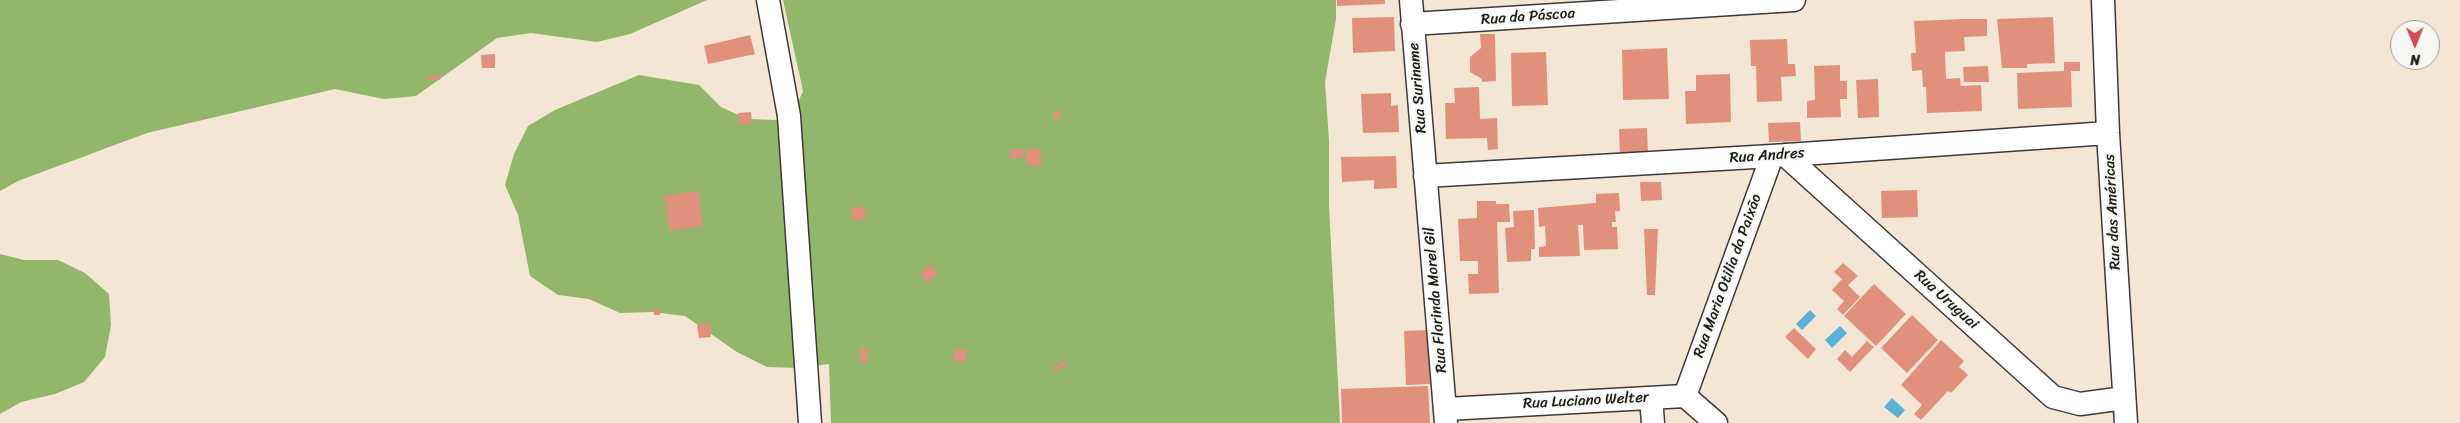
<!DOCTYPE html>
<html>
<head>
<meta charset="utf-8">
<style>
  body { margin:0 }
  #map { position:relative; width:2460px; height:423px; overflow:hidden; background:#f4e6d4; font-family:Sriracha,sans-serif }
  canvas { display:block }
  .north { position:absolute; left:2390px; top:20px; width:50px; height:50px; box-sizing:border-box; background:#f6f6f2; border:1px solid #9f9f9c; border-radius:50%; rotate:179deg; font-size:14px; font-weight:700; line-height:20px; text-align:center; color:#1c1c1c }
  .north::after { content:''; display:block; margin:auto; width:18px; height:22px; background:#d1495b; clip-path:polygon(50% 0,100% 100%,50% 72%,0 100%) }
</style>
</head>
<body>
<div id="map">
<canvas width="2460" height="423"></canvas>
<div class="north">N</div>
</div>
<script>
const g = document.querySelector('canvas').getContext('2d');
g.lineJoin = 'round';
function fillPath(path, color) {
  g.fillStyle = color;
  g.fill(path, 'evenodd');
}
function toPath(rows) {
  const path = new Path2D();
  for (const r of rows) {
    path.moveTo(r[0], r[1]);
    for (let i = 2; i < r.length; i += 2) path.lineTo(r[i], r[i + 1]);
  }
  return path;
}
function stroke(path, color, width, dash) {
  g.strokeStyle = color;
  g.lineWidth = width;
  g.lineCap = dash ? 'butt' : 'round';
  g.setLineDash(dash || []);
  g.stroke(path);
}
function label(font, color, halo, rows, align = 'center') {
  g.font = font + ' Sriracha,sans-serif';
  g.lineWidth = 4;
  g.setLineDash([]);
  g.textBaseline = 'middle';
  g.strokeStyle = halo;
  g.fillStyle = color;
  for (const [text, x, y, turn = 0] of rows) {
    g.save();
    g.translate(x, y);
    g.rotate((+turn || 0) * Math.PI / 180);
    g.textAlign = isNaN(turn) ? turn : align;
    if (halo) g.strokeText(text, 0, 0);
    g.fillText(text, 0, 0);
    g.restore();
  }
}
fillPath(toPath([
  [0,0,707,0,630,34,597,42,531,33,497,38,416,96,384,99,335,89,147,133,18,181,0,191],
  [783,0,1336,0,1336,19,1325,82,1329,141,1329,205,1340,423,831,423,829,364,798,368,767,367,737,352,685,316,652,312,620,313,589,299,558,295,530,276,518,215,505,185,514,154,528,126,555,110,639,75,699,85,721,107,747,119,777,120,799,100,803,91],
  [0,254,24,260,58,260,85,273,109,294,111,325,105,357,84,382,55,394,21,402,0,414]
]), '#92b66a');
fillPath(toPath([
  [1810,310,1816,316,1802,330,1796,324],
  [1840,326,1847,333,1832,348,1825,340],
  [1892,398,1905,410,1898,418,1884,407]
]), '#5ab2d7');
fillPath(toPath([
  [1337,0,1385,0,1385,4,1337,6],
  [1394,17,1395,51,1353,53,1352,18],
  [2053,17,2055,63,2027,64,2027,68,2002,68,1997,19],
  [1963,19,1987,19,1987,36,1964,37,1965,51,1945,52,1946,79,1960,78,1961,86,1981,85,1982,111,1927,113,1926,87,1923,87,1922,70,1912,71,1911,53,1916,53,1914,21],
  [1480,34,1495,34,1496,81,1482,82,1482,79,1470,72,1470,57,1481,48],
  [750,35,755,54,708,64,704,46],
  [1787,39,1788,64,1795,64,1796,76,1781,77,1782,101,1757,102,1756,66,1751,66,1750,40],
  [1667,48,1669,99,1623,100,1622,50],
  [1546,52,1548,105,1512,106,1511,53],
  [495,54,495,68,482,68,481,55],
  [2064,62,2080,62,2080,71,2071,71,2072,107,2018,109,2017,73,2064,71],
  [1840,65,1840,81,1847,81,1847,99,1840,99,1841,117,1807,118,1807,101,1815,100,1814,66],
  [1988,66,1989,82,1964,82,1963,67],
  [1730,74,1731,122,1686,124,1685,91,1696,91,1696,75],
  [440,75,440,80,428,80,427,76],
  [1878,79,1879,117,1858,118,1856,80],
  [1479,87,1480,119,1497,118,1498,149,1488,150,1487,138,1446,139,1445,103,1455,103,1454,88],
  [1391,93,1391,106,1398,105,1399,132,1363,133,1361,94],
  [1054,111,1060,111,1060,119,1054,118],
  [751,112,752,123,739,125,738,113],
  [1800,122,1801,141,1769,142,1768,123],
  [1647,128,1648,154,1620,155,1619,129],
  [1010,149,1023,149,1023,158,1010,158],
  [1026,149,1041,149,1041,166,1026,165],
  [1396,156,1397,188,1374,189,1374,180,1342,182,1341,157],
  [1640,182,1661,182,1662,200,1641,201],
  [1917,190,1918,217,1882,218,1881,191],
  [698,191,703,226,670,231,664,196],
  [1619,193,1620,211,1615,211,1616,222,1612,222,1612,227,1617,227,1618,249,1584,250,1583,225,1578,225,1580,256,1539,257,1539,247,1546,246,1545,226,1539,227,1538,208,1596,203,1596,194],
  [1477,201,1496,201,1496,204,1509,204,1510,222,1497,222,1499,293,1469,294,1468,274,1478,274,1478,261,1460,261,1458,219,1477,218],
  [852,207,865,207,865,220,852,220],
  [1534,210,1535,249,1531,249,1531,261,1507,262,1505,228,1514,227,1513,211],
  [1644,229,1658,229,1655,295,1647,295],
  [1843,263,1858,276,1848,285,1860,297,1843,315,1837,309,1844,301,1832,290,1842,279,1834,272],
  [931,265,938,274,927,282,920,273],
  [1874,284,1906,314,1876,346,1844,316],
  [654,309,660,309,660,315,654,315],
  [1912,315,1938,340,1907,373,1881,348],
  [710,323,711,337,699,338,697,325],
  [1794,328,1816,349,1808,359,1785,337],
  [1428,330,1430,384,1406,385,1404,331],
  [1941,340,1964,361,1959,367,1968,375,1951,393,1948,391,1921,420,1914,414,1922,405,1901,385],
  [1867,341,1874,347,1850,372,1837,359,1845,350,1852,357],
  [860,347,867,348,867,363,860,363],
  [955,349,967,350,965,362,953,360],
  [1060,361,1066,362,1066,367,1060,366,1060,371,1054,371,1054,366,1059,366],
  [1428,386,1430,423,1342,423,1341,389]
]), '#e1917b');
const minor = toPath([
  [768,0,789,116,810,423],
  [1411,0,1446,423],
  [2103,0,2108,133,2126,423],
  [1412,24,1794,0],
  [1785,155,2053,397,2080,404,2124,398],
  [1425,176,1772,156,2108,133],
  [1685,396,1772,156],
  [1651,398,1653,423],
  [1446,409,1685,396,1716,423]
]);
stroke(minor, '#3c3a38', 25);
stroke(minor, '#fff', 22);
label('15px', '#1c1c1c', '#f6f6f2', [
  ["Rua da Páscoa",1528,17,-4],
  ["Rua Suriname",1418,88,-95],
  ["Rua Andres",1767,156,-4],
  ["Rua das Américas",2113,212,-93],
  ["Rua Maria Otilia da Paixão",1728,276,-70],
  ["Rua Florinda Morel Gil",1436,300,-95],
  ["Rua Uruguai",1946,300,42],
  ["Rua Luciano Welter",1586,401,-3]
]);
</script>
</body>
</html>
